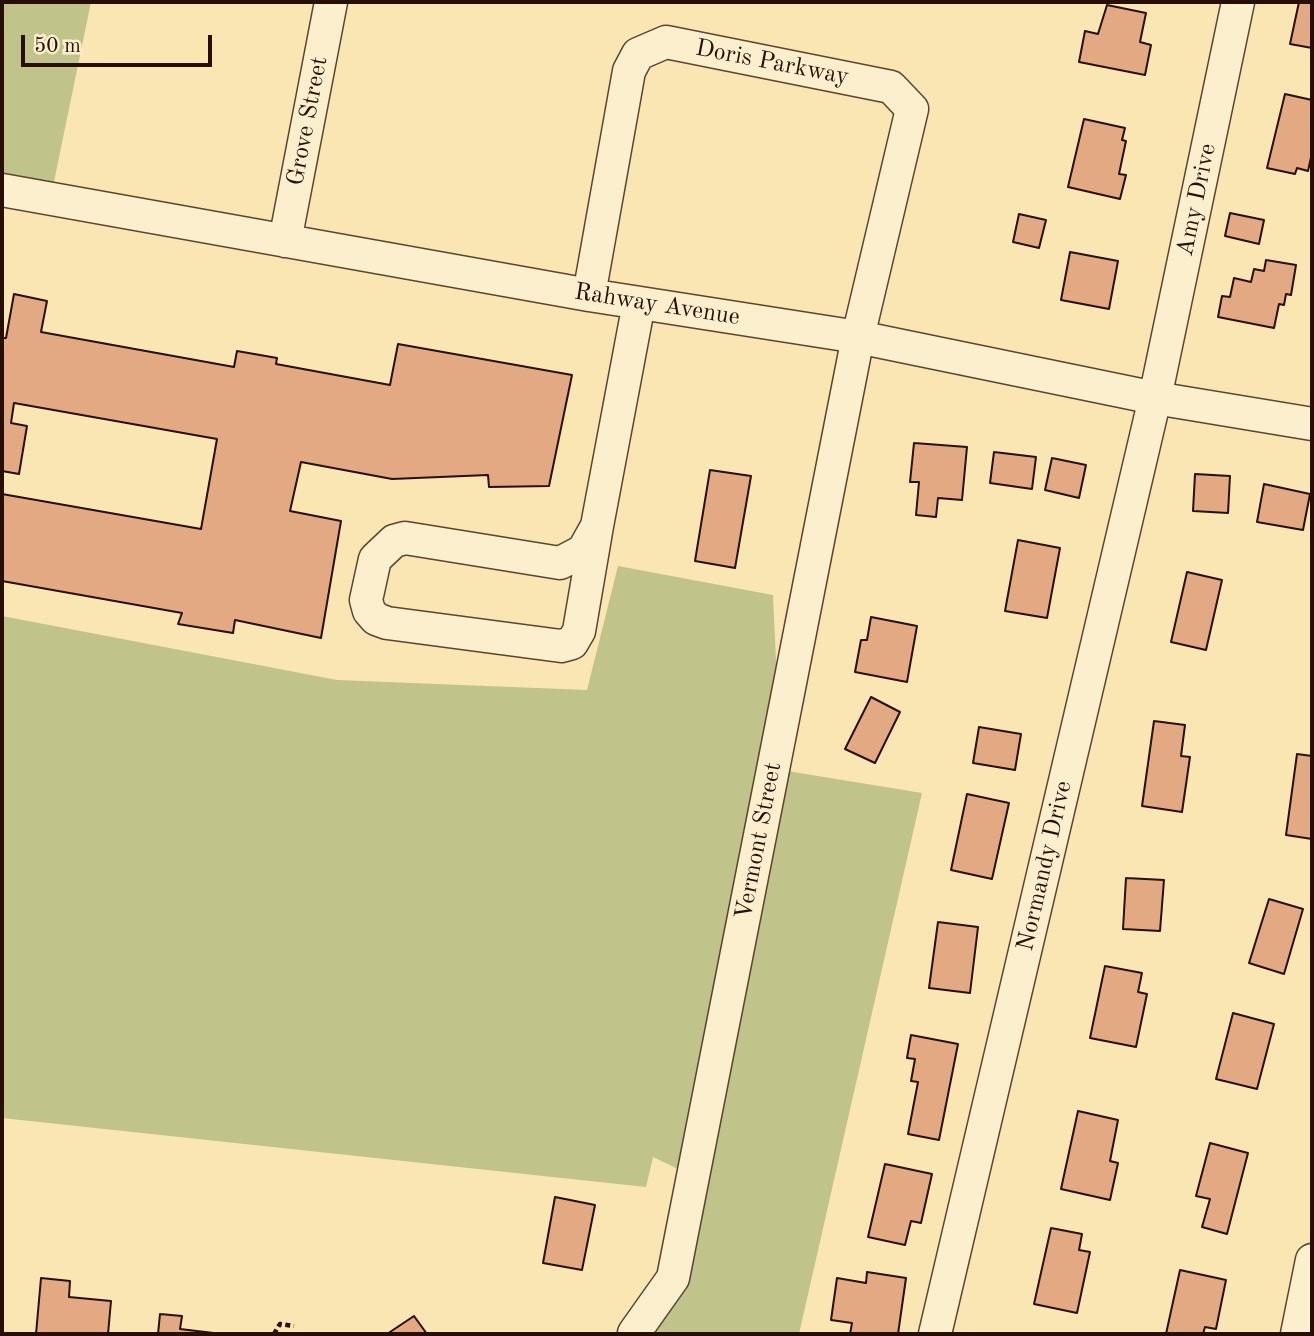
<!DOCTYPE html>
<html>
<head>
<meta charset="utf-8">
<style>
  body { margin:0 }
  #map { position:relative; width:1314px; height:1336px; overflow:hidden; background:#f9e6b3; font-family:"Old Standard TT",serif }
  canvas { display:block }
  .frame { position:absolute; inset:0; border:4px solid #280f05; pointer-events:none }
  .scale { position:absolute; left:21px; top:35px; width:191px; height:32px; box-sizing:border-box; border:4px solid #280f05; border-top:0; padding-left:9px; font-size:21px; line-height:24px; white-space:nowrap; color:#280f05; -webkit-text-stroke:5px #fbefce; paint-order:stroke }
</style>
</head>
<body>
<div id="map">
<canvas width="1314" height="1336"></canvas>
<div class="frame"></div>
<div class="scale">50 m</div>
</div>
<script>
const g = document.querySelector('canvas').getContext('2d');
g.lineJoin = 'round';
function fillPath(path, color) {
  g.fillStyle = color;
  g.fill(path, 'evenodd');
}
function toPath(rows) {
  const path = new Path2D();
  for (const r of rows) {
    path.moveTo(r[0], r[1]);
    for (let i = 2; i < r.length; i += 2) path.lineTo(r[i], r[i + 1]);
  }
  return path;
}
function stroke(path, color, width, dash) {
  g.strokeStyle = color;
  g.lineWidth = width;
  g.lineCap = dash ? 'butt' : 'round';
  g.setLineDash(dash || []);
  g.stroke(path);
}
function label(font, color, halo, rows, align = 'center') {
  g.font = font + ' "Old Standard TT",serif';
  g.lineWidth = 6;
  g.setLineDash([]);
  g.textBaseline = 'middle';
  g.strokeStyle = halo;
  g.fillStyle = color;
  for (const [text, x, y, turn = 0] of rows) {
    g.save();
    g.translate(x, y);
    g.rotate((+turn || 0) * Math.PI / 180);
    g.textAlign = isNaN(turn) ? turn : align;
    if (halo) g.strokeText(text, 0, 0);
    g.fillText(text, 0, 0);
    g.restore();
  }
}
fillPath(toPath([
  [2,2,91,2,50,201,2,194],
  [618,566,773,595,781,770,922,793,799,1334,654,1334,684,1172,653,1157,646,1187,2,1118,2,616,337,680,587,690]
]), '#c0c48a');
const building = toPath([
  [1299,2,1312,2,1312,48,1290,44,1299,2],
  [1107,5,1146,13,1140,42,1151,45,1145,75,1079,62,1085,31,1098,34,1107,5],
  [1285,94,1312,100,1312,153,1308,171,1297,168,1295,174,1267,168,1285,94],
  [1084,119,1125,128,1122,140,1126,141,1119,174,1126,175,1120,199,1068,187,1084,119],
  [1230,213,1264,220,1259,244,1225,236,1230,213],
  [1019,214,1046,220,1039,248,1013,242,1019,214],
  [1070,252,1118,261,1109,309,1061,300,1070,252],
  [1266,260,1296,265,1291,295,1286,294,1284,305,1279,304,1274,328,1218,317,1222,296,1230,297,1234,278,1251,282,1254,269,1264,271,1266,260],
  [14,294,47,301,41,332,234,367,237,351,277,358,276,364,390,385,398,344,572,375,549,486,489,487,488,475,392,479,301,462,290,511,341,521,321,638,235,620,233,633,178,624,182,613,2,581,2,494,201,529,217,439,14,403,11,423,27,426,19,474,2,471,2,474,2,338,6,338,14,294],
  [914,443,967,447,962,500,938,498,936,517,916,515,919,482,910,482,914,443],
  [994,452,1036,457,1032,489,990,483,994,452],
  [1052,458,1086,465,1079,498,1045,490,1052,458],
  [710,470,751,476,735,568,695,561,710,470],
  [1195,474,1230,476,1228,513,1193,511,1195,474],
  [1264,484,1310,494,1303,530,1257,522,1264,484],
  [1018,540,1060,548,1047,618,1005,611,1018,540],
  [1187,572,1222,580,1206,650,1171,642,1187,572],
  [871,617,917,626,907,682,855,672,861,640,867,640,871,617],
  [871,697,900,712,875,763,845,749,871,697],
  [1154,721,1185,725,1181,756,1190,757,1182,812,1142,806,1154,721],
  [979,727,1021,734,1015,770,973,763,979,727],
  [1297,754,1312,756,1312,839,1286,835,1297,754],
  [967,794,1009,803,992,879,951,870,967,794],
  [1126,878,1164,880,1160,931,1123,929,1126,878],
  [1269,899,1303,909,1284,974,1249,963,1269,899],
  [938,922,978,927,970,993,929,988,938,922],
  [1105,966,1142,973,1138,992,1147,994,1136,1047,1090,1038,1105,966],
  [1233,1013,1274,1024,1257,1089,1216,1079,1233,1013],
  [911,1035,958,1044,939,1140,908,1134,918,1082,911,1081,915,1059,907,1058,911,1035],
  [1078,1111,1118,1120,1110,1161,1118,1163,1110,1200,1061,1189,1078,1111],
  [1210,1143,1248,1153,1227,1234,1202,1227,1210,1199,1196,1196,1210,1143],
  [885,1164,932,1174,921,1223,911,1221,905,1245,868,1237,885,1164],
  [555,1197,595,1205,582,1270,543,1263,555,1197],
  [1051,1228,1082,1234,1079,1250,1090,1252,1077,1313,1034,1304,1051,1228],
  [1180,1270,1226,1280,1216,1329,1205,1327,1203,1334,1166,1334,1180,1270],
  [867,1272,906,1278,898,1334,850,1334,852,1323,831,1320,837,1278,866,1283,867,1272],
  [41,1278,70,1281,69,1297,111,1301,108,1334,36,1334,41,1278],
  [160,1314,182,1316,180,1329,222,1334,158,1334,160,1314],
  [414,1316,427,1334,387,1334,414,1316]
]);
fillPath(building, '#e2a983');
stroke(building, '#280f05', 2);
const minor = toPath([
  [2,190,589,295,858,337,1155,398,1312,424],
  [285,241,331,2],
  [589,295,629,71,638,54,666,42,891,87,912,109,858,337,673,1278,634,1333],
  [597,526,579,631,572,643,561,646,387,623,376,619,369,611,366,600,375,559,394,541,405,538,560,563,583,551,597,526,639,303],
  [935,1334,1155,398,1238,2],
  [1297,1334,1312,1260]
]);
stroke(minor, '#5c4530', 35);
stroke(toPath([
  [274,1334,280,1324,294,1326]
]), '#280f05', 4.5, [5, 3.5]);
stroke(minor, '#fbefce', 32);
label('24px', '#280f05', '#fbefce', [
  ["Doris Parkway",772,63,11],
  ["Grove Street",308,121,-79],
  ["Amy Drive",1197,200,-78],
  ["Rahway Avenue",657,305,9],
  ["Vermont Street",759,841,-79],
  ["Normandy Drive",1045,866,-77]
]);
</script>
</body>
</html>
